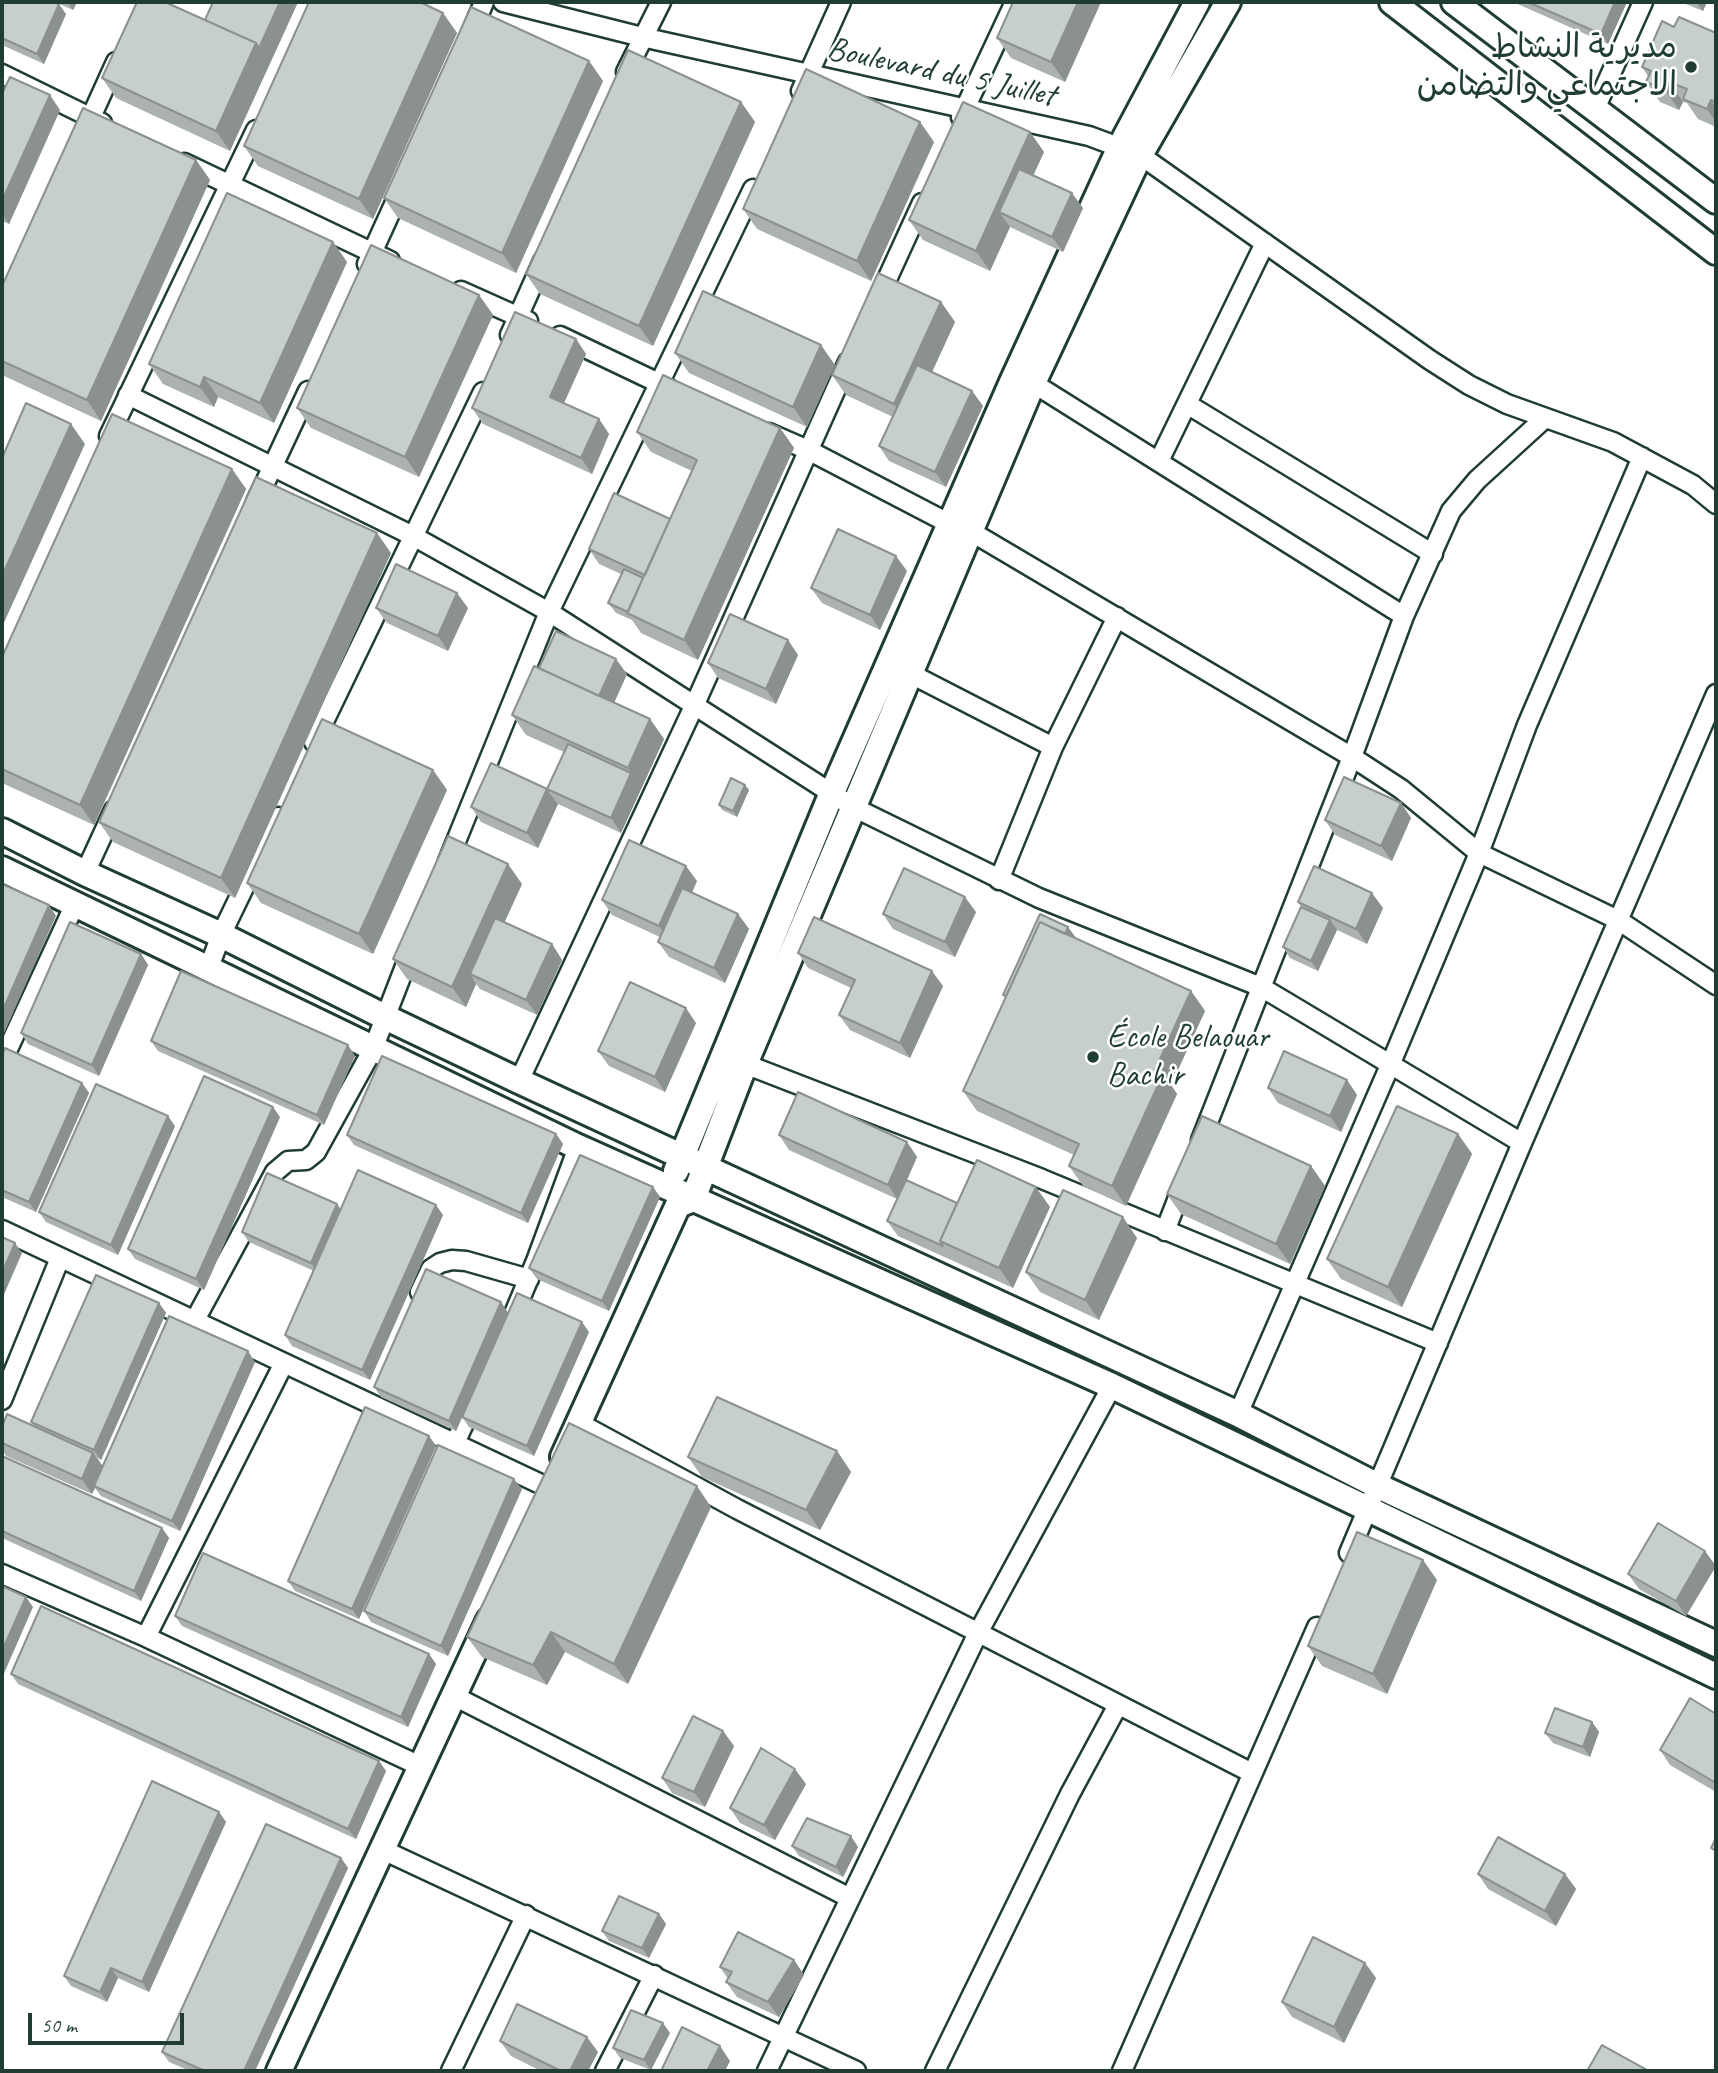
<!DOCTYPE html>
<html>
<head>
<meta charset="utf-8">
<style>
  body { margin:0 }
  #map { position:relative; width:1718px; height:2073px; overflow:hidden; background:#fff; font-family:Caveat,sans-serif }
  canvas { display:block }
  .frame { position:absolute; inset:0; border:4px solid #1f3d34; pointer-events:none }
  .scale { position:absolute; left:28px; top:2013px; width:156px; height:32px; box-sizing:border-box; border:4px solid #1f3d34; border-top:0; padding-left:9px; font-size:21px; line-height:24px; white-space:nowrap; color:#1f3d34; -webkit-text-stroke:5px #fff; paint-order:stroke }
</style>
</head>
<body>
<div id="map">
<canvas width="1718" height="2073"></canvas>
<div class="frame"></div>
<div class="scale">50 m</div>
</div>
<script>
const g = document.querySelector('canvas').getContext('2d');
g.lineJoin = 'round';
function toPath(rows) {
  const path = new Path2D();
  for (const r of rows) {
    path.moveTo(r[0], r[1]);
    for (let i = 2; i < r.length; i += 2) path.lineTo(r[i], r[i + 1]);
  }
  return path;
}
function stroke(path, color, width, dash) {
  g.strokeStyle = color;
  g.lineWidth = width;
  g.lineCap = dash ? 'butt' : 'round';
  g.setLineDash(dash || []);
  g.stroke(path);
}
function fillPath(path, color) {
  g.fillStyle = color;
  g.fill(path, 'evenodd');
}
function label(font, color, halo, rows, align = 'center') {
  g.font = font + ' Caveat,"Playpen Sans Arabic",sans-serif';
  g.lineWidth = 5;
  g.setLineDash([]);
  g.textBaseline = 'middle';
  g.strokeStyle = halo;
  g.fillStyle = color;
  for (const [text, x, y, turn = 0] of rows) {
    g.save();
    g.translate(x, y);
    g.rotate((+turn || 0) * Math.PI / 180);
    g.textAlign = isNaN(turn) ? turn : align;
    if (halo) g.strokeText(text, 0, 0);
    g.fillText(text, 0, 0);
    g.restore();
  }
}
const street = toPath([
  [503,2,642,37,1089,136,1140,155,1430,360,1469,385,1507,404,1613,442,1693,485,1716,504],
  [472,31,484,2],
  [626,72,661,2],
  [2,74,102,123],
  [801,91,841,2],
  [1595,109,1643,2],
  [961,117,1015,2],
  [87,126,116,62],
  [184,163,390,261],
  [367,264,402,187],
  [461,291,528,321],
  [878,299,922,203],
  [510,335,543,261],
  [560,336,667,387],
  [1033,383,1404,616],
  [128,395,413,536,549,612,853,807,1039,898,1261,987,1522,1143],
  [1187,404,1433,554],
  [769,433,808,450,950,524],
  [109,436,256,130],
  [1159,461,1265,243],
  [256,502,308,391],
  [970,531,1352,757,1401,789,1479,853,1618,920,1716,985],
  [909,673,1053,747,1117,617],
  [314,742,483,392],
  [448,861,549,612,753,189],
  [85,873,114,810],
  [999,880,1053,747],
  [208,970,221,935,278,817],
  [2,1062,75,904],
  [745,1064,1042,1179,1438,1343],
  [519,1081,695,704,848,362],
  [1201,1140,1352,757,1404,616,1451,511,1477,480,1545,418],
  [2,1230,549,1488],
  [1165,1231,1183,1185],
  [420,1292,431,1269,440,1263,452,1260,466,1261,529,1279],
  [513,1316,536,1261,578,1147],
  [195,1320,275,1172,288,1161,306,1160,316,1152,373,1049,411,951],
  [2,1400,60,1258],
  [1238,1414,1391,1063,1479,853,1527,725,1642,457],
  [579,1423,737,1509,1252,1773],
  [455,1443,474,1402],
  [1349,1553,1522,1143,1716,694],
  [2,1574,146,1637,422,1767],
  [146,1637,284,1363],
  [454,1696,850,1898],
  [383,1850,856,2071],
  [451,2071,526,1915],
  [605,2071,654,1975],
  [767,2071,978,1633,1112,1386],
  [935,2071,1070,1794,1118,1705],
  [1122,2071,1317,1627]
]);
const secondary = toPath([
  [1392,2,1716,252],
  [1454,2,1716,201],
  [2,831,85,873,221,935,385,1017,519,1081,1238,1414,1378,1486,1716,1644],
  [2,869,578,1147,1112,1386,1716,1676],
  [676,1171,831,795,1012,382,1120,147,1197,2],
  [563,1457,678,1205,693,1199,745,1064,1033,383,1140,155,1228,2],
  [279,2071,489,1620]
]);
stroke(street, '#1f3d34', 23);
stroke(secondary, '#1f3d34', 30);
stroke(street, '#fff', 18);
stroke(secondary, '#fff', 24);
fillPath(toPath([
  [2,2,66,14,44,64,2,45],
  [55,2,77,2,73,10],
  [213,2,298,2,230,151,116,98,102,78,205,20],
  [1013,2,1101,2,1065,82,1011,58,997,38],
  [1513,2,1627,2,1608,44],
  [1681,2,1707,2,1703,11],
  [443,13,457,33,373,219,258,166,244,146],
  [1674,27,1716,33,1716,127,1698,119,1687,103,1683,102,1679,110,1660,102,1646,82,1648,76,1642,67],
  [589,61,603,81,516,273,398,218,384,198],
  [2,94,60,110,9,224,2,221],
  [741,102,755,122,653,346,540,294,526,274],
  [920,122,934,142,871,281,757,229,743,209],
  [1030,132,1044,152,1033,176,1083,208,1063,252,1010,227,990,271,923,240,909,220],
  [196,160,210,180,101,421,2,375,2,286],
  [333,242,347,262,274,423,218,397,214,407,163,384,149,364],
  [479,295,493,315,419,477,311,428,297,408],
  [941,302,955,322,932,372,972,391,983,406,946,487,889,461,879,446,893,417,846,395,832,375],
  [576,339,586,354,564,403,599,419,609,434,592,474,483,424,472,408],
  [675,353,835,365,807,427,689,373],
  [780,428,794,448,698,660,641,633,632,620,616,613,608,603,621,574,599,564,589,549,670,519,692,471,651,452,637,432],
  [232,469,246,489,94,825,2,783,2,657],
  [391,553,235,898,113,842,99,822],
  [907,571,880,630,822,603,811,588],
  [376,608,468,608,448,651,387,623],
  [788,640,798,655,776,704,718,678,708,663],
  [539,668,627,674,614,703,650,719,664,739,621,833,558,804,547,789,564,752,526,735,512,715],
  [433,770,447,790,373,954,261,903,247,883],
  [745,785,749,790,737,817,722,810,719,805],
  [1401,803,1411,818,1392,861,1335,835,1325,820],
  [558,804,538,848,481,822,471,807],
  [697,881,692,893,738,914,749,929,725,983,669,957,658,942,660,937,612,915,602,900],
  [522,884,504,923,552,944,562,960,537,1015,480,989,476,984,466,1007,407,979,393,959],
  [1298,902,1383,908,1367,944,1337,930,1318,971,1290,958,1283,947,1301,907],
  [976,912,955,957,893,929,883,914],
  [1076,939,1191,991,1205,1011,1171,1085,1177,1094,1126,1206,1083,1186,1069,1166,1074,1155,977,1111,963,1091,1005,998,1003,995],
  [798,953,943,986,910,1058,850,1030,839,1015,851,988,808,968],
  [141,954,148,965,99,1076,28,1044,21,1033],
  [696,1023,665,1092,609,1066,598,1051],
  [151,1041,355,1056,324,1125,158,1051],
  [2,1055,82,1083,89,1093,36,1212,2,1197],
  [1347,1080,1357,1095,1341,1132,1278,1103,1268,1088],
  [280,1117,204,1290,135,1259,128,1249],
  [175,1126,118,1255,46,1222,39,1212],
  [556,1134,563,1144,528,1223,354,1145,347,1135],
  [1458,1134,1472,1154,1402,1307,1341,1279,1327,1259],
  [779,1135,907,1142,917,1157,907,1180,957,1203,1050,1207,1013,1288,898,1236,887,1221,897,1199,789,1150],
  [1311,1166,1325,1186,1290,1264,1181,1214,1167,1194],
  [653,1187,660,1197,609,1311,537,1279,529,1268],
  [337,1204,341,1210,443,1215,370,1380,292,1346,285,1335,314,1271,249,1242,242,1232],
  [1137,1238,1099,1320,1040,1292,1026,1272],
  [501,1302,508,1313,456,1431,381,1397,374,1387],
  [159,1303,166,1313,101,1460,97,1458,103,1466,255,1362,180,1531,101,1496,95,1488,92,1494,6,1456,2,1450,2,1427,34,1426,31,1422],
  [589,1332,534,1456,469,1427,462,1417],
  [429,1436,436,1446,359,1619,295,1591,288,1581],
  [837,1451,851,1472,820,1530,702,1477,688,1457],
  [2,1456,162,1528,169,1538,141,1601,2,1538],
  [522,1489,448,1656,371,1622,364,1611],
  [711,1507,628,1684,565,1652,547,1685,482,1657,467,1637],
  [1716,1566,1686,1616,1639,1589,1628,1574],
  [1437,1580,1387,1694,1322,1666,1308,1646],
  [175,1616,429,1654,436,1664,408,1727,182,1626],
  [11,1674,379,1761,386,1771,356,1839,18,1684],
  [1716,1714,1716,1792,1670,1765,1660,1750],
  [1592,1722,1599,1732,1590,1757,1553,1743,1545,1733],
  [723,1731,734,1746,705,1807,672,1793,662,1778],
  [806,1784,775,1840,740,1823,730,1808],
  [219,1812,226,1822,149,1992,118,1978,107,2002,71,1986,64,1976],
  [792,1846,858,1847,843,1877,799,1856],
  [341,1858,348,1868,255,2071,190,2071,169,2062,162,2052],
  [1478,1874,1565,1874,1576,1889,1556,1926,1488,1889],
  [659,1914,666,1924,649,1958,609,1941,602,1931],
  [794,1960,804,1975,779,2017,737,1997,726,1982,728,1979,720,1967],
  [1365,1963,1376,1978,1344,2043,1292,2017,1282,2002],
  [670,2033,651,2070,620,2058,613,2048],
  [500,2041,598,2052,588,2071,541,2071,511,2056]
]), '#abb2af');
fillPath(toPath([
  [67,2,77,2,73,10],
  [280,2,298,2,230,151,216,131,256,43],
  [1078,2,1101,2,1065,82,1051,62],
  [1615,2,1627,2,1608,44,1601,34],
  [1696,2,1707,2,1703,11],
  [59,4,66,14,44,64,37,54],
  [443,13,457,33,373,219,359,199],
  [589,61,603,81,516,273,502,253],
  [1669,82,1683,102,1679,110,1665,90],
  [50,95,60,110,9,224,2,214,2,201],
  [1711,100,1716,108,1716,122,1707,109],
  [741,102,755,122,653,346,639,326],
  [920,122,934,142,871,281,857,261],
  [1030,132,1044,152,1013,219,999,212,1010,227,990,271,976,251],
  [196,160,210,180,101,421,87,400],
  [1072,193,1083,208,1063,252,1052,237],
  [333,242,347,262,274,423,260,403],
  [479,295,493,315,419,477,405,457],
  [941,302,955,322,908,424,894,404],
  [576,339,586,354,560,412,550,397],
  [821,345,835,365,807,427,793,407],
  [204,377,218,397,214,407,200,387],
  [972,391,983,406,946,487,935,472],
  [599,419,609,434,592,474,581,458],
  [71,424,85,444,2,627,2,576],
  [780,428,794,448,698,660,684,640],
  [232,469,246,489,94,825,80,805],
  [377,533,391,553,235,898,221,878],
  [896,556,907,571,880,630,870,615],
  [457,593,468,608,448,651,438,636],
  [788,640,798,655,776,704,766,689],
  [616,659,627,674,609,714,598,699],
  [650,719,664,739,621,833,611,818,631,773,628,768],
  [433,770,447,790,373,954,359,934],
  [745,785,749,790,737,817,733,811],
  [547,789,558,804,538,848,527,833],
  [1401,803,1411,818,1392,861,1381,846],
  [508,864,522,884,479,978,470,974,476,984,466,1007,452,987],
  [686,866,697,881,670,941,659,926],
  [1372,893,1383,908,1367,944,1356,929],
  [965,897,976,912,955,957,945,942],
  [49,905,56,916,2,1038,2,1012],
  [738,914,749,929,725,983,714,968],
  [1330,920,1337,930,1318,971,1311,961],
  [1068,927,1079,942,1064,936],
  [552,944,562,960,537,1015,526,1000],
  [141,954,148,965,99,1076,92,1065],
  [932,971,943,986,910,1058,900,1043],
  [1191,991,1205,1011,1171,1085,1177,1094,1126,1206,1112,1186,1155,1070],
  [686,1008,696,1023,665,1092,655,1077],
  [348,1045,355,1056,324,1125,317,1115],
  [1347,1080,1357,1095,1341,1132,1330,1116],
  [82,1083,89,1093,36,1212,29,1202],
  [273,1107,280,1117,204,1290,196,1279],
  [168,1116,175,1126,118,1255,111,1245],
  [556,1134,563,1144,528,1223,521,1213],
  [1458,1134,1472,1154,1402,1307,1388,1287],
  [907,1142,917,1157,898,1200,888,1185],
  [1311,1166,1325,1186,1290,1264,1276,1244],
  [653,1187,660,1197,609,1311,602,1301],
  [1036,1187,1050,1207,1013,1288,999,1268],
  [337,1204,344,1215,318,1273,311,1263],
  [436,1205,443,1215,370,1380,362,1370],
  [1123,1217,1137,1238,1099,1320,1085,1300],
  [15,1243,22,1253,2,1299,2,1273],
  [501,1302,508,1313,456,1431,449,1421],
  [159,1303,166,1313,101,1460,94,1450],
  [582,1322,589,1332,534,1456,527,1446],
  [248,1351,255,1362,180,1531,172,1521],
  [429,1436,436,1446,359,1619,352,1609],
  [837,1451,851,1472,820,1530,806,1510],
  [93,1453,104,1468,94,1486,95,1488,92,1494,82,1479],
  [514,1479,522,1489,448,1656,441,1646],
  [697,1486,711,1507,628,1684,614,1664],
  [162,1528,169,1538,141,1601,134,1591],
  [1705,1551,1716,1566,1686,1616,1676,1601],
  [1423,1560,1437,1580,1387,1694,1373,1674],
  [26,1597,33,1607,2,1678,2,1651],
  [551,1632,565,1652,547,1685,533,1665],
  [429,1654,436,1664,408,1727,401,1717],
  [1592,1722,1599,1732,1590,1757,1583,1747],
  [723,1731,734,1746,705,1807,694,1792],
  [379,1761,386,1771,356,1839,348,1829],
  [795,1769,806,1784,775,1840,764,1825],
  [219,1812,226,1822,149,1992,142,1982],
  [851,1836,858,1847,843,1877,836,1867],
  [341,1858,348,1868,255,2071,244,2071],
  [1565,1874,1576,1889,1556,1926,1545,1911],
  [659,1914,666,1924,649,1958,642,1948],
  [794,1960,804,1975,779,2017,768,2002],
  [1365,1963,1376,1978,1344,2043,1334,2027],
  [111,1968,118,1978,107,2002,100,1992],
  [663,2023,670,2033,651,2070,644,2060],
  [587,2037,598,2052,588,2071,570,2071],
  [720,2046,730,2061,725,2071,707,2071]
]), '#8b918f');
const building = toPath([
  [2,2,53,2,59,4,37,54,2,38,2,2],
  [137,2,165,2,256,43,216,131,102,78,137,2],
  [213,2,280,2,259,48,256,43,205,20,213,2],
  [309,2,420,2,443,13,359,199,244,146,309,2],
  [1013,2,1078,2,1051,62,997,38,1013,2],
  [1528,2,1615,2,1601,34,1528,2],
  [471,7,589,61,502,253,384,198,471,7],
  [1679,17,1716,33,1716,102,1711,100,1707,109,1683,99,1687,89,1669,82,1665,90,1646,82,1651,71,1642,67,1662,21,1674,27,1679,17],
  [628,50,741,102,639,326,526,274,628,50],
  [806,69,920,122,857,261,743,209,806,69],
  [10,77,50,95,2,201,2,94,10,77],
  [963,102,1030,132,976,251,909,220,963,102],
  [83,108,196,160,87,400,2,361,2,286,83,108],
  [1019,169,1072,193,1052,237,999,212,1019,169],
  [227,193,333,242,260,403,204,377,200,387,149,364,227,193],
  [371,245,479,295,405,457,297,408,371,245],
  [878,273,941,302,894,404,832,375,878,273],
  [703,291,821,345,793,407,675,353,703,291],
  [515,312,576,339,550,397,599,419,581,458,472,408,515,312],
  [917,365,972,391,935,472,879,446,917,365],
  [663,375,780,428,684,640,627,613,697,460,637,432,663,375],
  [26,403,71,424,2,576,2,458,26,403],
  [112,414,232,469,80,805,2,769,2,657,112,414],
  [256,477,377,533,221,878,99,822,256,477],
  [614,493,670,519,645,575,589,549,614,493],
  [838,529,896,556,870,615,811,588,838,529],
  [396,564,457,593,438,636,376,608,396,564],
  [624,569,643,578,628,612,608,603,624,569],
  [730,614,788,640,766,689,708,663,730,614],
  [556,631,616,659,599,696,539,668,556,631],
  [534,666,650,719,628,768,512,715,534,666],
  [322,719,433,770,359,934,247,883,322,719],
  [568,744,631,773,611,818,547,789,568,744],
  [491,763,547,789,527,833,471,807,491,763],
  [1344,777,1401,803,1381,846,1325,820,1344,777],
  [731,778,745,785,733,811,719,805,731,778],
  [448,836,508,864,452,987,393,959,448,836],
  [629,840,686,866,659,926,602,900,629,840],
  [1314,866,1372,893,1356,929,1298,902,1314,866],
  [904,868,965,897,945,942,883,914,904,868],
  [2,884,49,905,2,1012,2,884],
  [682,888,738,914,714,968,658,942,682,888],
  [1301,907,1330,920,1311,961,1283,947,1301,907],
  [1040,914,1068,927,1065,934,1040,922,1006,996,1003,995,1040,914],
  [814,917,932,971,900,1043,839,1015,855,980,798,953,814,917],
  [495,918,552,944,526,1000,470,974,495,918],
  [70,922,141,954,92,1065,21,1033,70,922],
  [1040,922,1191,991,1155,1070,1163,1074,1112,1186,1069,1166,1079,1144,963,1091,1040,922],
  [181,971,348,1045,317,1115,151,1041,181,971],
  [630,982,686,1008,655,1077,598,1051,630,982],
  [5,1048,82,1083,29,1202,2,1190,2,1055,5,1048],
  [1284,1051,1347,1080,1330,1116,1268,1088,1284,1051],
  [382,1056,556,1134,521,1213,347,1135,382,1056],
  [204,1076,273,1107,196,1279,128,1249,204,1076],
  [96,1084,168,1116,111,1245,39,1212,96,1084],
  [798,1092,907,1142,888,1185,779,1135,798,1092],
  [1397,1106,1458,1134,1388,1287,1327,1259,1397,1106],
  [1202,1116,1311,1166,1276,1244,1167,1194,1202,1116],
  [580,1155,653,1187,602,1301,529,1268,580,1155],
  [977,1160,1036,1187,999,1268,940,1241,977,1160],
  [358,1170,436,1205,362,1370,285,1335,358,1170],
  [267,1173,337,1204,311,1263,242,1232,267,1173],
  [906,1180,957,1203,940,1241,943,1246,887,1221,906,1180],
  [1063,1190,1123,1217,1085,1300,1026,1272,1063,1190],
  [2,1237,15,1243,2,1273,2,1237],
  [426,1269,501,1302,449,1421,374,1387,426,1269],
  [96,1275,159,1303,94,1450,31,1422,96,1275],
  [517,1293,582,1322,527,1446,462,1417,517,1293],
  [169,1316,248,1351,172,1521,94,1486,169,1316],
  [717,1397,837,1451,806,1510,688,1457,717,1397],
  [365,1407,429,1436,352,1609,288,1581,365,1407],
  [7,1414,93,1453,82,1479,2,1443,2,1427,7,1414],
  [569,1423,697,1486,614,1664,551,1632,533,1665,467,1637,569,1423],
  [438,1445,514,1479,441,1646,364,1611,438,1445],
  [2,1456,162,1528,134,1591,2,1531,2,1456],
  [1658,1523,1705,1551,1676,1601,1628,1574,1658,1523],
  [1357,1532,1423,1560,1373,1674,1308,1646,1357,1532],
  [203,1553,429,1654,401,1717,175,1616,203,1553],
  [2,1586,26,1597,2,1651,2,1586],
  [41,1606,379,1761,348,1829,11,1674,41,1606],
  [1690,1698,1716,1714,1716,1783,1660,1750,1690,1698],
  [1555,1708,1592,1722,1583,1747,1545,1733,1555,1708],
  [693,1716,723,1731,694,1792,662,1778,693,1716],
  [761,1748,795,1769,764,1825,730,1808,761,1748],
  [152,1781,219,1812,142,1982,111,1968,100,1992,64,1976,152,1781],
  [807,1818,851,1836,836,1867,792,1846,807,1818],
  [266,1824,341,1858,244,2071,205,2071,162,2052,266,1824],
  [1498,1837,1565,1874,1545,1911,1478,1874,1498,1837],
  [1716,1838,1716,1851,1711,1848,1716,1838],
  [619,1896,659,1914,642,1948,602,1931,619,1896],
  [738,1932,794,1960,768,2002,726,1982,732,1972,720,1967,738,1932],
  [1313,1937,1365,1963,1334,2027,1282,2002,1313,1937],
  [517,2004,587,2037,570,2071,561,2071,500,2041,517,2004],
  [631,2010,663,2023,644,2060,613,2048,631,2010],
  [682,2027,720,2046,707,2071,661,2071,682,2027],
  [1602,2045,1649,2071,1587,2071,1602,2045]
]);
fillPath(building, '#c7cfcc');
stroke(building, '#8b918f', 2);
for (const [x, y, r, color] of [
  [1691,67,7,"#1f3d34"],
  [1093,1057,7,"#1f3d34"]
]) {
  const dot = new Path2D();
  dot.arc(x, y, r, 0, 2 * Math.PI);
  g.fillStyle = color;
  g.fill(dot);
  stroke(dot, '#fff', 2.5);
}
label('33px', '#1f3d34', '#fff', [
  ["مديرية النشاط",1677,48],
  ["الاجتماعي والتضامن",1677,86],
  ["École Belaouar",1107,1038,"left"],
  ["Bachir",1107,1076,"left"]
], 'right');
label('33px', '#1f3d34', '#fff', [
  ["Boulevard du 5 Juillet",941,73,12]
]);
</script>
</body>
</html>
